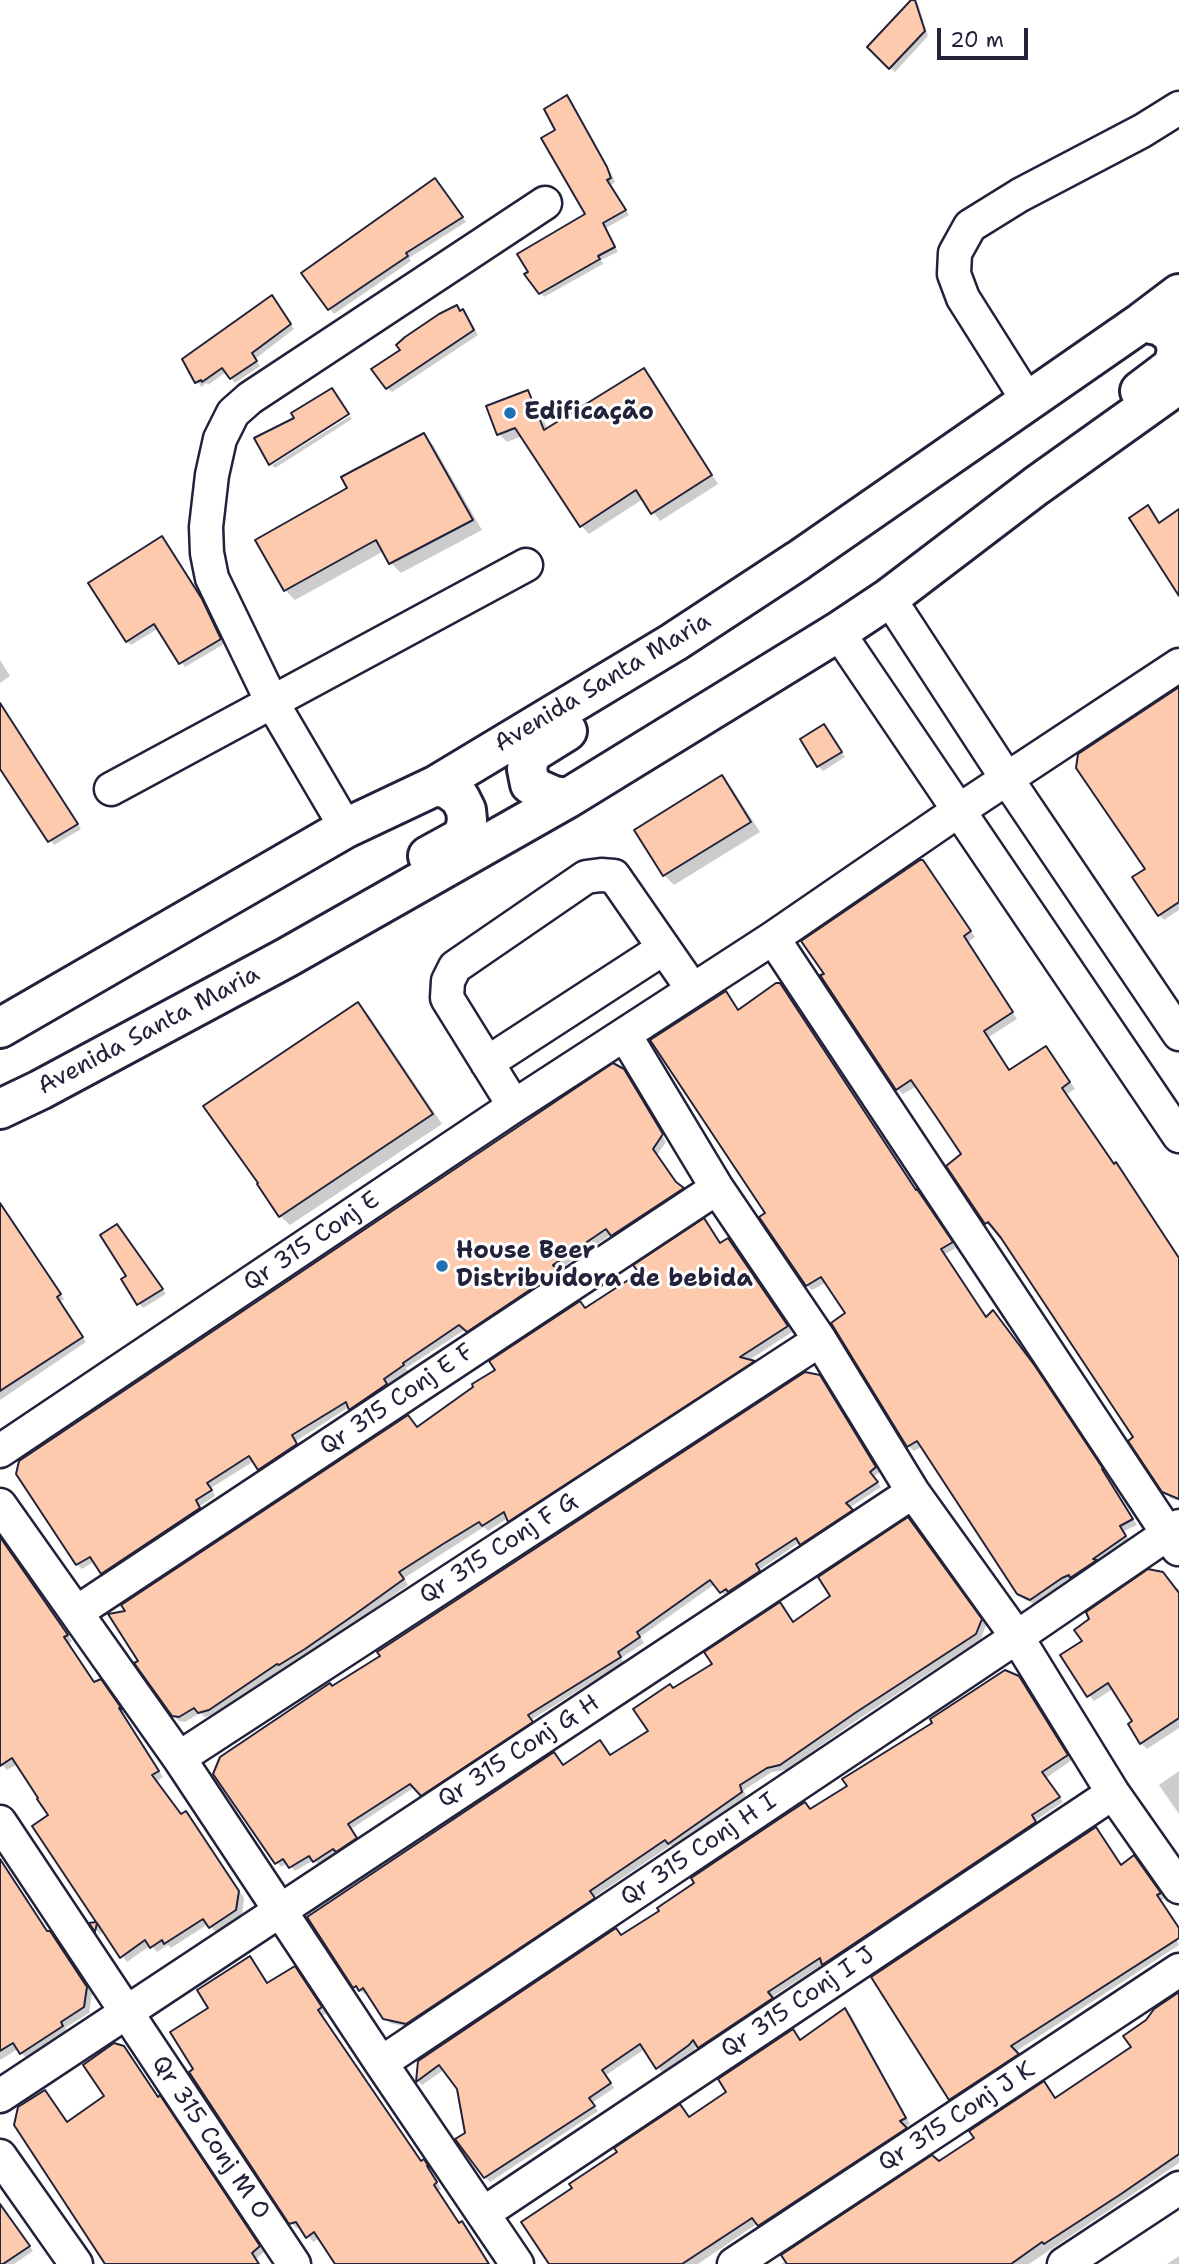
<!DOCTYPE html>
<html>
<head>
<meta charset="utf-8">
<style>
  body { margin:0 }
  #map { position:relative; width:1179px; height:2264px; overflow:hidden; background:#fff; font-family:"Shantell Sans",sans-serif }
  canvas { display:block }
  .scale { position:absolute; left:937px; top:28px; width:91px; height:32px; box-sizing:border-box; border:4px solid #22223b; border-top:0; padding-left:9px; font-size:21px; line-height:24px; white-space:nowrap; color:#22223b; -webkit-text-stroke:5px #fff; paint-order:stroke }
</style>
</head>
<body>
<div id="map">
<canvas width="1179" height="2264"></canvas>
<div class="scale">20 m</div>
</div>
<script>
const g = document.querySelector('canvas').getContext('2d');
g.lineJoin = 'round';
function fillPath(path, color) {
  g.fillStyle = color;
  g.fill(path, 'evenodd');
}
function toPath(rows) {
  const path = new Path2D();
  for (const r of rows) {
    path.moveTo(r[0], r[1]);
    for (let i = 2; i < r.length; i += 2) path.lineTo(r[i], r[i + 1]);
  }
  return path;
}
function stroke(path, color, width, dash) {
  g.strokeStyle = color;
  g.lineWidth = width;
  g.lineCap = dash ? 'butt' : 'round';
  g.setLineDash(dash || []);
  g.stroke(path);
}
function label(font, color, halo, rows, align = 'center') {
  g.font = font + ' "Shantell Sans",sans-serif';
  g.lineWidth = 6;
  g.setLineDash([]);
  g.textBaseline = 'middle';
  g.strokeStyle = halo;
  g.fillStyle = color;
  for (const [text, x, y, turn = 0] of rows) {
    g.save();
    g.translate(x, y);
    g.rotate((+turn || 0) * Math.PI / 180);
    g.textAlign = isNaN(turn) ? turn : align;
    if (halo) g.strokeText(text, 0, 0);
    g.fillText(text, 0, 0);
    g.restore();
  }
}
fillPath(toPath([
  [914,0,918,4,928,36,895,72,869,47],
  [566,97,611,173,615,182,611,185,629,215,606,228,618,252,601,260,603,264,544,297,540,292,587,215,558,130],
  [439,184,466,222,409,258,411,261,334,314,303,274],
  [272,297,294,329,255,359,260,366,235,383,226,372,208,385,207,383,201,387,184,360],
  [457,307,467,316,478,335,392,392,387,388,402,351],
  [644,370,652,378,718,484,660,521,643,499,589,534,581,526,522,436,507,442,499,434,527,392,535,400,548,430],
  [350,416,352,419,275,468,272,465],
  [423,435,433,445,482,530,401,573,391,563,384,551,295,600,285,590,350,488],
  [162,538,206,605,224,644,185,667,159,628,131,645,127,641],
  [0,660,10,676,0,683],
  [1179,689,1179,910,1164,920,1159,915,1148,869],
  [5,713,81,829,54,845,0,765,0,716],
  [828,731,845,757,823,771,818,766],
  [722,777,731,787,760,832,674,885,664,875],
  [922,862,975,937,968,942,1017,1019,989,1037,1010,1071,1046,1048,1052,1054,1075,1089,1067,1094,1179,1257,1179,1501,1170,1498,1164,1491,1136,1438,994,1227,992,1228,986,1223,963,1155,917,1086,903,1094,897,1089],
  [780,985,956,1248,945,1254,987,1319,1040,1374,1105,1473,1104,1472,1137,1525,1124,1531,1130,1542,1036,1605,1024,1599,1018,1593,922,1446,914,1451,908,1446,848,1314,827,1282,812,1290,807,1285,767,1214,725,993,739,1011],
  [358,1004,368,1014,442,1124,290,1225,280,1216],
  [623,1071,666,1142,657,1155,678,1185,687,1193,618,1240,612,1234,557,1271,561,1277,473,1336,466,1329,406,1368,408,1371,387,1384,391,1390,355,1413,349,1407,296,1441,301,1450,264,1474,254,1461,211,1488,215,1496,200,1506,204,1514,107,1578,95,1561,82,1569,77,1564],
  [0,1204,64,1299,60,1302,86,1342,0,1400],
  [704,1221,721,1244,728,1240,734,1245,792,1332,748,1361,754,1362,759,1367,515,1526,508,1518,488,1531,484,1527,404,1578,408,1585,310,1654,285,1670,284,1668,215,1715,205,1717,200,1713,185,1722,179,1721,173,1715,140,1662,128,1612,408,1417,418,1429,586,1310,642,1274],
  [121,1231,166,1294,143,1308,139,1303,129,1277],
  [819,1376,824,1381,880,1472,873,1477,881,1487,849,1508,856,1515,806,1548,800,1542,759,1570,763,1576,734,1596,732,1593,726,1597,715,1584,640,1637,644,1643,621,1658,624,1662,531,1720,536,1727,426,1799,415,1787,351,1829,360,1843,341,1855,339,1853,319,1865,314,1860,295,1871,288,1863,281,1867,277,1862,333,1688],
  [913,1524,986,1625,981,1639,860,1718,786,1770,772,1772,744,1790,746,1798,674,1848,671,1845,594,1897,599,1903,412,2028,390,2023,368,1992,365,1994,355,1987,564,1766,611,1757,651,1731,674,1690,794,1623,832,1597],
  [0,1537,72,1641,69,1644,95,1684,106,1687,125,1713,122,1713,163,1777,156,1782,182,1816,191,1819,244,1898,242,1916,216,1932,208,1924,171,1948,168,1945,157,1952,151,1945,127,1962,102,1927,101,1935,92,1924,99,1923,50,1815,18,1764,7,1770,0,1762],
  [1177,1588,1179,1590,1179,1728,1147,1749,1141,1743,1134,1722,1113,1689,1094,1701,1089,1695],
  [1018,1677,1024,1683,1072,1760,1046,1778,1063,1802,1036,1820,1040,1827,828,1969,823,1964,772,1997,776,2004,704,2052,698,2044,694,2050,662,2072,645,2049,606,2075,614,2088,592,2103,598,2111,490,2182,485,2177,467,2134,458,2088,445,2069,422,2085,418,2081,419,2062,622,1937,811,1811],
  [1179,1771,1179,1814,1159,1785],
  [1096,1829,1122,1866,1139,1863,1164,1899,1161,1901,1179,1928,1179,1937,1176,1939,1179,1945,1015,2052,1022,2060,955,2104,950,2099],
  [0,1872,7,1872,13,1878,48,1933,56,1939,92,1994,89,2013,65,2028,68,2032,27,2059,18,2049,0,2060],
  [250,1958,268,1984,300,1974,326,2014,322,2016,422,2162,429,2167,441,2189,438,2191,460,2225,467,2229,489,2264,337,2264,320,2238,313,2242,302,2227,296,2228,291,2222,196,2069,210,2008],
  [1179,1994,1179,2163,1029,2264,781,2264,977,2139,1044,2083,1056,2099,1133,2047,1147,2022],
  [845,2010,851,2015,910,2124,904,2128,910,2134,765,2230,758,2223,698,2264,552,2264,690,2119],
  [159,2098,165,2103,264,2252,256,2259,259,2264,107,2264,68,2124],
  [0,2202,33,2251,14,2264,0,2264],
  [1179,2256,1179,2264,1167,2264]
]), '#0003');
const building = toPath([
  [911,0,915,0,925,31,889,69,867,47,911,0],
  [567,95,607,167,611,178,607,180,626,210,603,223,615,247,598,256,600,259,539,294,524,274,528,272,517,254,585,214,541,138,555,130,544,109,567,95],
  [435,178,463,217,406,253,408,256,328,310,301,273,435,178],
  [272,295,291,324,252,353,257,361,230,379,222,368,202,382,201,380,195,383,182,359,272,295],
  [457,305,460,311,463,309,474,330,386,389,371,369,400,350,396,345,405,337,439,314,457,305],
  [644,368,712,475,651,514,636,490,580,527,515,428,497,435,486,406,528,390,544,430,644,368],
  [332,388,349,414,269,465,254,438,294,418,291,413,332,388],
  [424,433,473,520,389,564,376,540,284,591,255,540,347,488,341,477,424,433],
  [1148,505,1159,523,1179,509,1179,596,1129,518,1148,505],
  [162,536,202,599,221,639,179,664,154,624,126,642,88,583,162,536],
  [1179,687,1179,902,1158,916,1132,877,1145,869,1076,768,1078,754,1179,687],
  [0,703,78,824,48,842,0,769,0,703],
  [824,724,842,752,817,767,800,739,824,724],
  [722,775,751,822,663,876,634,830,722,775],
  [920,860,923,860,971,931,964,936,1013,1012,984,1031,1009,1070,1046,1046,1070,1082,1062,1088,1114,1164,1116,1162,1179,1258,1179,1499,1162,1492,1128,1441,1133,1437,1001,1238,988,1222,985,1224,946,1166,961,1154,937,1118,911,1080,896,1090,820,975,824,974,801,941,920,860],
  [776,983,780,983,916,1190,917,1189,953,1242,941,1249,986,1317,993,1310,1035,1366,1104,1470,1102,1469,1133,1519,1120,1526,1126,1536,1093,1559,1097,1560,1070,1578,1069,1575,1062,1578,1030,1600,1017,1594,917,1441,907,1447,831,1323,845,1313,821,1277,806,1286,759,1217,765,1213,650,1040,726,991,738,1010,776,983],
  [358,1002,433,1114,279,1217,257,1184,258,1183,203,1106,358,1002],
  [613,1063,624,1069,663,1134,653,1149,676,1182,684,1188,611,1236,606,1229,553,1265,558,1271,467,1332,459,1325,403,1363,404,1365,384,1379,387,1384,349,1410,346,1402,292,1435,297,1444,258,1470,249,1456,207,1483,212,1490,196,1500,200,1508,101,1574,90,1557,76,1565,16,1474,19,1461,613,1063],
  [0,1203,61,1294,57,1297,83,1337,0,1391,0,1203],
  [704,1218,720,1243,728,1238,788,1326,740,1357,755,1361,508,1522,504,1512,482,1526,479,1522,443,1544,399,1572,404,1579,354,1615,305,1649,279,1665,277,1664,209,1710,198,1713,194,1708,179,1717,172,1716,134,1663,138,1661,108,1614,125,1611,121,1605,408,1415,417,1427,473,1387,472,1384,495,1370,489,1361,580,1301,585,1308,639,1273,633,1265,704,1218],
  [117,1224,163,1289,137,1305,121,1279,126,1276,100,1235,117,1224],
  [805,1372,820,1375,876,1467,870,1472,878,1482,846,1503,853,1510,800,1545,796,1538,756,1564,760,1571,728,1592,726,1589,720,1593,710,1580,637,1632,640,1637,618,1652,621,1657,528,1715,533,1722,421,1796,410,1784,348,1824,357,1838,336,1852,333,1849,313,1862,309,1856,289,1868,283,1859,275,1864,213,1774,220,1757,330,1683,332,1686,380,1656,377,1652,805,1372],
  [908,1517,982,1619,976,1634,855,1713,780,1765,767,1768,740,1785,742,1792,668,1844,665,1840,590,1891,595,1898,406,2024,383,2019,363,1988,359,1991,356,1986,353,1988,307,1917,554,1752,563,1765,600,1740,610,1755,648,1731,633,1709,670,1684,673,1688,712,1664,704,1652,780,1602,793,1622,830,1596,818,1577,908,1517],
  [0,1537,68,1635,64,1637,94,1682,101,1679,122,1709,119,1708,159,1771,152,1775,181,1814,186,1811,239,1891,236,1910,209,1928,203,1919,164,1944,162,1940,150,1948,145,1940,120,1958,97,1923,95,1932,89,1923,96,1922,32,1826,48,1815,37,1799,38,1798,12,1758,0,1766,0,1537],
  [1148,1569,1163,1572,1179,1593,1179,1718,1140,1744,1128,1724,1132,1721,1108,1683,1087,1697,1060,1655,1082,1641,1074,1630,1089,1619,1086,1612,1148,1569],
  [1005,1670,1019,1676,1068,1755,1042,1772,1060,1797,1032,1815,1036,1822,822,1965,820,1958,768,1992,773,1998,698,2048,693,2040,689,2045,656,2069,640,2044,602,2070,611,2083,589,2098,595,2106,484,2178,455,2139,465,2133,457,2089,439,2065,416,2082,418,2061,616,1928,621,1935,659,1911,657,1908,694,1883,691,1878,779,1819,805,1802,810,1809,847,1786,842,1779,932,1723,930,1719,1005,1670],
  [1096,1827,1121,1865,1134,1855,1161,1893,1157,1895,1179,1928,1179,1938,1011,2046,1019,2054,949,2100,871,1977,1096,1827],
  [0,1859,47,1931,50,1931,87,1987,84,2007,61,2022,63,2026,20,2054,13,2043,0,2051,0,1859],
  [250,1956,267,1983,295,1966,322,2007,318,2010,421,2161,424,2159,429,2167,427,2166,437,2182,434,2185,459,2223,462,2221,489,2264,335,2264,314,2232,306,2238,296,2222,289,2224,189,2072,193,2069,170,2032,208,2008,197,1990,250,1956],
  [1179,1992,1179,2154,1121,2194,1044,2244,1042,2242,1011,2264,787,2264,781,2255,932,2155,939,2161,974,2138,969,2131,1044,2081,1055,2098,1131,2047,1123,2036,1146,2020,1154,2009,1179,1992],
  [845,2008,906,2118,900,2121,907,2128,758,2226,752,2218,682,2264,549,2264,521,2222,572,2188,569,2184,617,2152,614,2148,680,2104,689,2117,726,2092,718,2079,793,2029,800,2040,845,2008],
  [114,2043,124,2046,158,2097,160,2095,260,2246,252,2253,259,2264,105,2264,14,2125,18,2107,45,2090,67,2122,104,2096,83,2065,114,2043],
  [0,2204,30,2246,3,2264,0,2264,0,2204]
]);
fillPath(building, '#fecaae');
stroke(building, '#22223b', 2);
const minor = toPath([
  [1028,401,963,298,954,274,955,253,970,226,1020,195,1142,131,1179,108],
  [889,598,1007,779,1179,1034],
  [838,632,1179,1136],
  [111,789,526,565],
  [346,828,272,702,212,578,207,553,206,527,212,475,220,439,233,413,250,398,545,203],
  [773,938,1178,1549],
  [625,1035,717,1188,820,1340,913,1492,1017,1637,1113,1793,1179,1887],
  [487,1063,664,948],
  [514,1106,447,998,448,981,455,967,586,877,601,875,614,876,693,990],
  [0,1451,514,1106,773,938,958,811,1179,665],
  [0,1505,179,1758,381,2063,517,2264],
  [77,1612,717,1188],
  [179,1758,820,1340],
  [0,1822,294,2264],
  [381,2063,1017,1637,1179,1526],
  [0,2096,913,1492],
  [0,2156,76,2264],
  [484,2213,1113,1793],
  [734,2264,1179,1970],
  [1064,2264,1179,2188]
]);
const major = toPath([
  [1140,391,1173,366,1177,351,1174,336,1161,326,1142,322],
  [567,731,530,754,527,769,530,784,536,788,554,796,568,798],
  [428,856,459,839,465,831,467,820,466,810,460,798,448,789,435,786],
  [0,1028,346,828,435,786,674,642,799,560,1142,322,1179,294],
  [0,1109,40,1090,286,958,568,798,838,632,889,598,1036,486,1179,384]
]);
stroke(minor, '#22223b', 37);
stroke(major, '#22223b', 44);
stroke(minor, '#fff', 32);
stroke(major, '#fff', 38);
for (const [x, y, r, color] of [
  [510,413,7,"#1f6fb2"],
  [442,1266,7,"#1f6fb2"]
]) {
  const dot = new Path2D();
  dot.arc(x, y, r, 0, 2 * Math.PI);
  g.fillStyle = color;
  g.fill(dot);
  stroke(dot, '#fff', 2.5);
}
label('bold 24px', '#22223b', '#fff', [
  ["Edificação",524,413],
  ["House Beer",456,1252],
  ["Distribuídora de bebida",456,1280]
], 'left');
label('24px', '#22223b', '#fff', [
  ["Avenida Santa Maria",603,683,-31],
  ["Avenida Santa Maria",149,1031,-28],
  ["Qr 315 Conj E",312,1242,-34],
  ["Qr 315 Conj E F",397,1400,-34],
  ["Qr 315 Conj F G",499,1549,-33],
  ["Qr 315 Conj G H",519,1752,-33],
  ["Qr 315 Conj H I",699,1850,-34],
  ["Qr 315 Conj I J",798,2003,-34],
  ["Qr 315 Conj J K",957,2117,-33],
  ["Qr 315 Conj M O",210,2138,56]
]);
</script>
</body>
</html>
